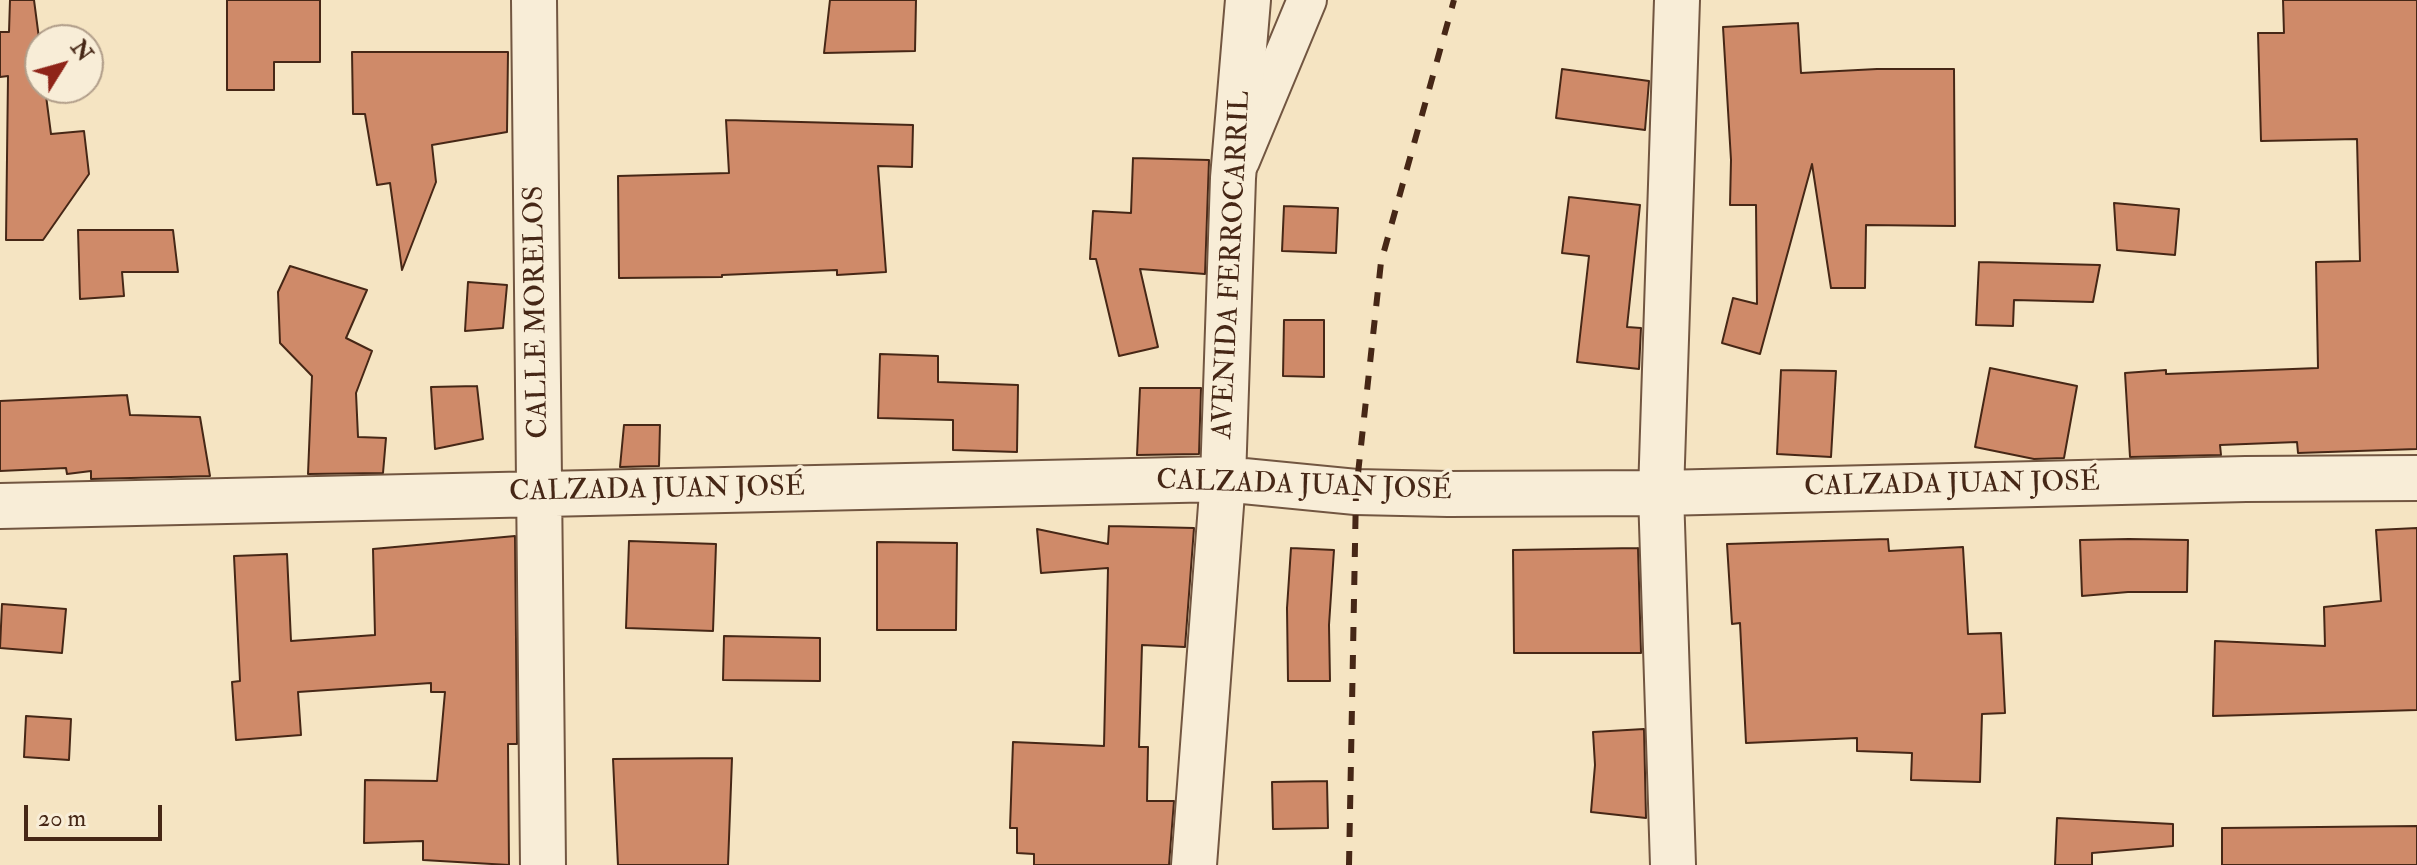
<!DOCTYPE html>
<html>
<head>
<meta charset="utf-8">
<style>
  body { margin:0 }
  #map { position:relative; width:2417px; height:865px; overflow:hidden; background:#f5e4c2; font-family:"IM FELL Double Pica",serif }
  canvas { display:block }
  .north { position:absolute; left:24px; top:24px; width:80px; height:80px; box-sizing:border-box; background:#f8edd7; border:2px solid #b19e8a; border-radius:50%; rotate:53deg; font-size:22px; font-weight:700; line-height:32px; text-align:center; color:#462716 }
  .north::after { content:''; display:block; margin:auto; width:28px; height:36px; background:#8f2418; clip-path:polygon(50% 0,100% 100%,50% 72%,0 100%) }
  .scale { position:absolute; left:24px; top:805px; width:138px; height:36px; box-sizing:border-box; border:4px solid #462716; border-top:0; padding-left:10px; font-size:24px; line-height:28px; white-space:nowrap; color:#462716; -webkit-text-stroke:6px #f8edd7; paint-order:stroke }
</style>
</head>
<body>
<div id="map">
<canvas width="2417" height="865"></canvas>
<div class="north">N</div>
<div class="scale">20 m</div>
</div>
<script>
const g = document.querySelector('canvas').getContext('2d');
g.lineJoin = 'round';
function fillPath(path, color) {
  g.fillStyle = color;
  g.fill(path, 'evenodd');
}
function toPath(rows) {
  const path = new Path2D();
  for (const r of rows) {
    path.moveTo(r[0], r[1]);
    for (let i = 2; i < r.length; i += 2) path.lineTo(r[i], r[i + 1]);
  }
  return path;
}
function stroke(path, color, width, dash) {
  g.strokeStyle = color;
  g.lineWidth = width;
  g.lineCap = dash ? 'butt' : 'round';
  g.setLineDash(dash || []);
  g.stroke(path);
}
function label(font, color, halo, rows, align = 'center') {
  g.font = font + ' "IM FELL Double Pica",serif';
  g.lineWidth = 7;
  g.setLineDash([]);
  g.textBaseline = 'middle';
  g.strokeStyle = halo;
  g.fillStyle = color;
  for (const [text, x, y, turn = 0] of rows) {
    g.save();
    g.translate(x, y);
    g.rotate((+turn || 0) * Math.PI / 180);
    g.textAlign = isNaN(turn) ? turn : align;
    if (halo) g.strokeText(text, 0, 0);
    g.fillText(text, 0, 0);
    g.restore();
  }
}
const building = toPath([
  [10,0,34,0,40,46,40,88,45,88,51,134,84,131,89,174,43,240,6,240,8,76,0,77,0,32,9,32,10,0],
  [227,0,320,0,320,62,274,62,274,90,227,90,227,0],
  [830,0,916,0,915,51,824,53,830,0],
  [2283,0,2417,0,2417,449,2298,453,2297,442,2220,445,2221,455,2130,457,2125,373,2166,370,2166,374,2318,368,2316,262,2360,261,2357,139,2261,141,2258,33,2284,33,2283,0],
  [1798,23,1801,73,1877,69,1954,69,1955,226,1866,225,1865,288,1831,288,1812,164,1760,354,1722,343,1733,298,1757,304,1756,205,1730,205,1731,160,1723,27,1798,23],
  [352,52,508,52,507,132,432,145,436,182,402,270,390,183,377,185,365,114,353,114,352,52],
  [1562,69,1649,81,1645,130,1556,118,1562,69],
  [726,120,913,125,912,167,878,166,886,272,837,275,837,270,722,275,722,277,619,278,618,176,729,173,726,120],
  [1133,158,1209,160,1205,274,1140,269,1158,347,1119,356,1096,259,1090,259,1093,211,1131,213,1133,158],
  [1569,197,1640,205,1627,327,1641,328,1639,369,1577,362,1589,256,1562,253,1569,197],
  [2114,203,2179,209,2175,255,2117,250,2114,203],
  [1284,206,1338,208,1336,253,1282,251,1284,206],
  [78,230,173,230,178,272,122,272,124,296,80,299,78,230],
  [1979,262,2100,265,2093,302,2014,300,2013,326,1976,325,1979,262],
  [290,266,367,290,346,338,372,351,356,393,358,437,386,438,383,473,308,474,312,376,280,343,278,292,290,266],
  [468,282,507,285,503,328,465,331,468,282],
  [1284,320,1324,320,1324,377,1283,376,1284,320],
  [880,354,938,356,938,382,1018,385,1017,452,953,450,953,420,878,418,880,354],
  [1990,368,2077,386,2064,458,2034,459,1975,447,1990,368],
  [1781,370,1836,371,1831,457,1777,454,1781,370],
  [477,386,483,439,435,449,431,387,477,386],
  [1140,388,1201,388,1199,454,1137,455,1140,388],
  [127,395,130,415,200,417,210,476,91,479,91,471,67,474,66,468,0,471,0,401,127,395],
  [624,425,660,425,659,466,620,467,624,425],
  [1109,526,1194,528,1185,647,1142,645,1139,747,1148,747,1147,801,1174,801,1169,865,1034,865,1034,854,1017,853,1017,828,1010,828,1013,742,1104,746,1108,568,1041,573,1037,529,1108,544,1109,526],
  [2417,528,2417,710,2213,716,2215,641,2325,646,2324,607,2381,601,2376,530,2417,528],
  [515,536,517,744,508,744,509,865,423,860,423,841,364,843,365,780,437,781,445,692,431,692,431,683,298,692,301,735,236,740,232,682,240,681,234,556,287,554,291,641,375,635,373,549,515,536],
  [1888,539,1889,551,1963,547,1968,634,2001,633,2005,713,1982,714,1980,782,1911,780,1912,753,1857,751,1857,738,1746,743,1740,623,1732,624,1727,544,1888,539],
  [2129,539,2188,540,2187,592,2128,592,2082,596,2080,540,2129,539],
  [629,541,716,544,713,631,626,628,629,541],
  [877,542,957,543,956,630,877,630,877,542],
  [1291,548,1334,550,1329,625,1330,681,1288,681,1287,608,1291,548],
  [1638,548,1641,653,1514,653,1513,550,1638,548],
  [2,604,66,609,62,653,0,648,2,604],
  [724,636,820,638,820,681,723,680,724,636],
  [26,716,71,719,69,760,24,757,26,716],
  [1644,729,1646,818,1591,812,1595,765,1593,732,1644,729],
  [732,758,728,865,618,865,613,759,732,758],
  [1327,781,1328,828,1273,829,1272,782,1327,781],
  [2057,818,2173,824,2173,846,2092,853,2092,865,2055,865,2057,818],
  [2417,826,2417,865,2222,865,2222,828,2417,826]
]);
fillPath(building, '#cf8a69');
stroke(building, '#462716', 2);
const pedestrian = toPath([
  [1240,161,1307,0]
]);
const minor = toPath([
  [534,0,543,865],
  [0,506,1223,479,1356,492,1448,494,1661,493,2246,479,2417,478],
  [1194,865,1223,479,1233,178,1248,0],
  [1673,865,1661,493,1677,0]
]);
stroke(pedestrian, '#725641', 42);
stroke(minor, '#725641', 48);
stroke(pedestrian, '#f8edd7', 38);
stroke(minor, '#f8edd7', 44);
stroke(toPath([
  [1349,865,1356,492,1381,262,1454,0]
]), '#462716', 6, [14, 14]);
label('28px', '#462716', '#f8edd7', [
  ["AVENIDA FERROCARRIL",1233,265,-87],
  ["CALLE MORELOS",538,312,-91],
  ["CALZADA JUAN JOSÉ",1952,486,-1],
  ["CALZADA JUAN JOSÉ",1304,487,2],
  ["CALZADA JUAN JOSÉ",657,491,-1]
]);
</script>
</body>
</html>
